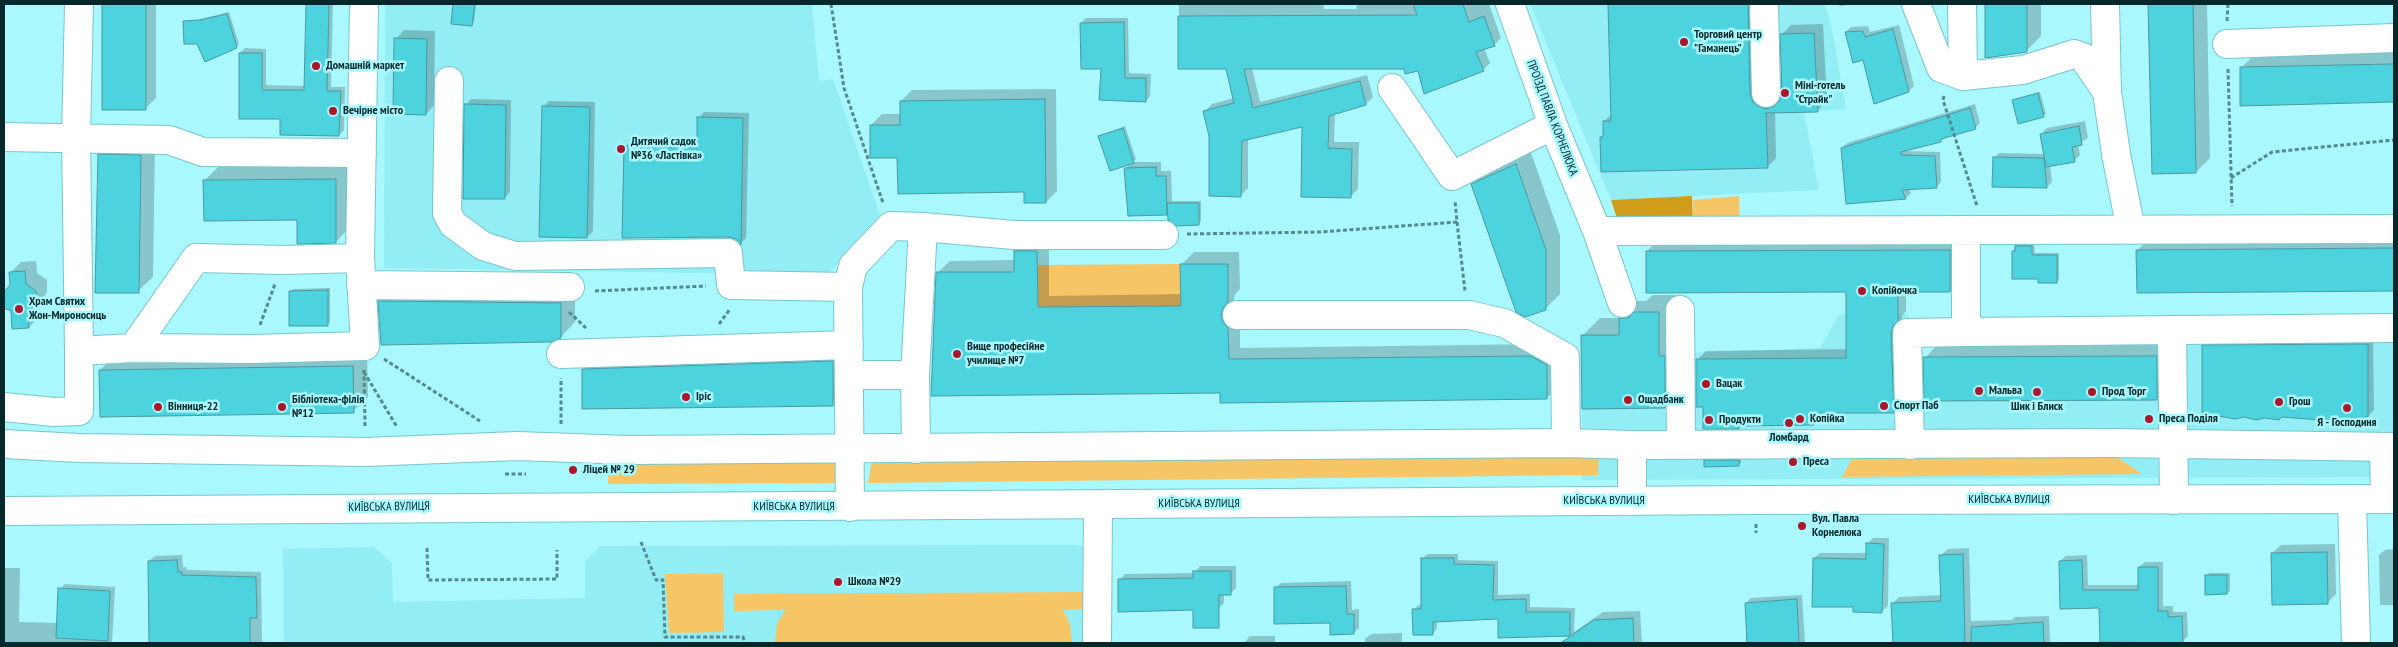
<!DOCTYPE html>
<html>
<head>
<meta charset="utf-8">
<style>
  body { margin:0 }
  #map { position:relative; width:2398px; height:647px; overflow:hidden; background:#a9f8fe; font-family:"PT Sans Narrow",sans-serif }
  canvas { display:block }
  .frame { position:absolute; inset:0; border:5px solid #06282b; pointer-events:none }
</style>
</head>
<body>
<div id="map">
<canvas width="2398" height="647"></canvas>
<div class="frame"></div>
</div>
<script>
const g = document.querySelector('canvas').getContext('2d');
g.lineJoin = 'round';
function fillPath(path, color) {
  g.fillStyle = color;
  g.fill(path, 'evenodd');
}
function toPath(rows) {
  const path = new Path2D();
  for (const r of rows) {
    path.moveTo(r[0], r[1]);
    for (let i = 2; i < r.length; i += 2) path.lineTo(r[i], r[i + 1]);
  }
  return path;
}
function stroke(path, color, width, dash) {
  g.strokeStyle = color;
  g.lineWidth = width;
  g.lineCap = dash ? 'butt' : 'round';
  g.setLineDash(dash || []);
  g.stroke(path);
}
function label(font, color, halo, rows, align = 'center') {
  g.font = font + ' "PT Sans Narrow",sans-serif';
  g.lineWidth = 5;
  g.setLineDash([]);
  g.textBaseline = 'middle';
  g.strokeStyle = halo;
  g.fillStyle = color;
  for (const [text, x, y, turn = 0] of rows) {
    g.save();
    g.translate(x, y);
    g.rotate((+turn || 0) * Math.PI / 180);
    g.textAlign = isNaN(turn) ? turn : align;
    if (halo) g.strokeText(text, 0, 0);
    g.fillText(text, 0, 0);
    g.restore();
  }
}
fillPath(toPath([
  [385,4,812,4,819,81,833,79,881,218,827,275,384,268],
  [1530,4,1825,4,1832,29,1846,109,1804,112,1819,190,1611,200],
  [1908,314,1909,382,2179,381,2179,330,2394,328,2394,477,1582,480,1582,409,1669,356,1680,353,1820,348,1839,315],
  [1078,545,1085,548,1091,643,284,643,283,549,374,547,392,563,393,602,585,598,585,562,600,546]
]), '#93edf4');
fillPath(toPath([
  [1739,196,1740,227,1693,228,1693,200],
  [1180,264,1181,306,1038,307,1038,265],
  [1599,451,1598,475,868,483,871,465,881,455],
  [2114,455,2142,474,1842,477,1853,457],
  [609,456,836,457,848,483,608,484],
  [723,573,724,632,669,633,665,574],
  [1084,592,1084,609,1063,610,1070,624,1072,643,775,643,777,623,786,610,734,611,734,594]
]), '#f6c565');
fillPath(toPath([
  [1692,196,1693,228,1620,228,1611,200]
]), '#d19c19');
fillPath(toPath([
  [103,4,156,4,156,98,145,109,103,109],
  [307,4,333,4,331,87,345,87,344,130,339,135,281,118,240,118,240,53,245,48,266,49,266,85,305,86],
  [454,4,476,4,474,22,471,25,452,23],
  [1179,4,1323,4,1324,9,1357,9,1356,4,1489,4,1501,38,1494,45,1484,48,1490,63,1483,70,1419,70,1405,67,1252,68,1260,102,1367,75,1373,97,1366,104,1335,113,1334,142,1359,142,1358,189,1351,196,1303,125,1248,138,1248,188,1241,195,1211,136,1205,111,1212,104,1234,98,1227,68,1179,68],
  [1610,4,1757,4,1777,100,1781,99,1782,34,1791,25,1823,24,1827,101,1818,110,1775,111,1776,158,1767,167,1601,137,1604,134,1604,121,1613,113],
  [1988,4,2041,4,2041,36,2026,51,1986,6],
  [2150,4,2207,4,2210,158,2196,172,2153,173],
  [229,12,239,44,236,47,188,22],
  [1086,18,1128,18,1129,73,1151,74,1150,96,1146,101,1102,67,1081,23],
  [1899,25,1914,86,1909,91,1864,59,1846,32,1851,27,1868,26,1870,32],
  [404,30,435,31,434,105,426,114,396,39],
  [2394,50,2394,101,2242,104,2241,68,2256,53],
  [1056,89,1057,191,1046,202,1025,191,899,156,871,125,882,114,901,114,901,101,912,90],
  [2040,92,2046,114,2043,116,2014,100],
  [471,99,511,100,510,192,504,198,466,105],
  [549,101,595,102,593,231,587,237,543,107],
  [1975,104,1980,123,1976,127,1945,137,1941,141,1904,151,1940,152,1941,182,1936,187,1908,188,1911,193,1906,198,1847,203,1842,148,1847,143],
  [704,112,749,113,746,238,741,243,625,147,631,141,698,142,699,118],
  [2085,121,2088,138,2078,144,2080,155,2074,161,2050,165,2052,182,2047,187,1994,158,1999,153,2045,154,2041,134,2047,128],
  [1125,126,1136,159,1133,162,1161,162,1161,171,1171,171,1172,201,1201,201,1201,221,1198,224,1169,211,1166,213,1126,168,1131,163,1100,136],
  [114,140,155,141,153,277,138,291,99,155],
  [1530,150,1560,235,1560,294,1546,308,1473,184,1487,169],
  [350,165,350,227,336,242,298,219,204,181,219,166],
  [2394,234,2394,290,2138,292,2138,250,2152,235],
  [1027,239,1049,239,1049,296,1182,294,1182,264,1194,252,1239,252,1240,289,1235,294,1233,303,1240,315,1240,348,1544,344,1558,353,1559,386,1547,398,1221,392,937,273,950,261,1015,260,1015,251],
  [1656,242,1959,242,1959,282,1950,291,1906,291,1906,311,1902,316,1900,324,1902,403,1893,412,1822,412,1822,415,1813,424,1742,424,1739,428,1704,406,1697,360,1706,351,1848,349,1848,291,1647,251],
  [2018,243,2034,243,2035,253,2059,253,2059,279,2057,282,2039,278,2013,251],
  [36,261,37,273,47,280,47,293,39,301,40,316,29,327,12,310,4,306,4,293,11,285,10,273,21,262],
  [394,287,575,288,575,322,561,337,379,301],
  [330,288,330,322,327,324,290,292,293,289],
  [1653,295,1676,295,1676,339,1682,389,1665,406,1582,336,1600,318,1621,318,1637,301,1646,301],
  [2373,339,2374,410,2368,416,2265,417,2204,346,2210,340],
  [2171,342,2171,384,2157,399,1925,358,1939,343],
  [847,347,848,390,833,404,583,370,597,355],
  [367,352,368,397,353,411,100,370,115,356],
  [1708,458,1741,458,1741,463,1738,465,1705,461],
  [1873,538,1889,538,1888,606,1882,611,1854,606,1814,558,1820,553,1867,553,1867,544],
  [2335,544,2336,594,2327,603,2272,553,2281,545],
  [1969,548,1971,621,2012,620,2015,617,2049,616,2050,643,1894,643,1893,603,1899,597,1942,595,1941,555,1948,549],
  [2394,549,2394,605,2380,605,2379,555,2385,550],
  [1427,554,1458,554,1458,560,1498,561,1498,595,1530,594,1530,607,1575,608,1574,632,1603,612,1640,611,1642,643,1565,641,1571,635,1500,637,1499,618,1437,621,1437,629,1432,634,1414,609,1419,605,1422,605,1422,559],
  [182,555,183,567,186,567,187,570,261,572,262,642,271,643,151,643,149,561,155,556],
  [2087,555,2088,585,2139,585,2139,567,2145,562,2163,562,2163,606,2173,606,2173,612,2187,612,2188,636,2182,642,2172,643,2111,643,2100,607,2061,608,2060,561,2066,556],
  [1200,566,1236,566,1236,588,1230,594,1224,594,1224,603,1218,609,1119,580,1125,574,1194,573],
  [4,568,20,568,19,622,58,623,60,589,65,584,115,587,112,643,4,643],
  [2209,573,2230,573,2230,591,2227,593,2206,576],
  [1351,581,1352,610,1359,609,1359,628,1353,633,1275,588,1281,583],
  [1802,595,1805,643,1748,643,1746,603,1751,598],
  [1402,633,1402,643,1365,643,1365,639,1371,634],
  [1250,636,1275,636,1275,643,1244,643]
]), '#0003');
const building = toPath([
  [102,4,146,4,146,110,102,110,102,4],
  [306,4,329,4,327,91,341,91,339,136,280,135,280,119,239,119,239,53,262,53,262,90,304,90,306,4],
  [453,4,475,4,472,26,451,24,453,4],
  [1413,4,1463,4,1469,22,1484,16,1495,46,1476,52,1484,71,1424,94,1418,71,1405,74,1404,69,1244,69,1253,108,1360,81,1366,105,1329,116,1328,148,1352,149,1351,198,1301,197,1302,127,1242,141,1241,197,1209,196,1209,136,1203,111,1234,103,1226,69,1178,69,1178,16,1417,15,1413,4],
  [1608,4,1748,4,1750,94,1753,102,1758,106,1766,109,1774,106,1779,101,1782,93,1780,34,1814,33,1818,112,1766,113,1768,168,1601,172,1600,137,1603,137,1603,121,1611,121,1608,4],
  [1985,4,2027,4,2027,52,1985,58,1985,4],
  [2148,4,2193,4,2196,173,2152,174,2148,4],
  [227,14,237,48,205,62,197,44,184,44,183,21,200,20,227,14],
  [1124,22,1125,78,1146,78,1146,102,1099,100,1101,69,1081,69,1080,23,1124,22],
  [1893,29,1909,92,1874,104,1863,60,1853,63,1845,32,1863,31,1865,37,1893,29],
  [394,38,427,39,426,115,393,114,394,38],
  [2394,64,2394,102,2240,106,2240,67,2394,64],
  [2038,93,2044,117,2018,124,2012,100,2038,93],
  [1045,99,1046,203,1024,203,1024,192,898,194,897,158,870,158,870,125,900,125,900,101,1045,99],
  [464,104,506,105,505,199,463,199,464,104],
  [542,106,590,107,587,238,539,237,542,106],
  [1970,108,1976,129,1941,139,1941,142,1901,152,1901,155,1935,156,1937,188,1902,190,1906,199,1846,204,1841,148,1970,108],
  [697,117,743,118,741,245,736,239,728,237,622,238,624,146,697,148,697,117],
  [2079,126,2082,145,2072,147,2075,162,2046,167,2040,134,2079,126],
  [1123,128,1134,163,1110,171,1098,136,1123,128],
  [98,154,141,155,139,293,95,293,98,154],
  [1993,157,2044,158,2047,188,1992,187,1993,157],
  [1516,164,1546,250,1546,310,1525,317,1516,312,1471,184,1516,164],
  [1156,167,1156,176,1166,176,1167,215,1128,216,1124,168,1156,167],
  [336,179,336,243,297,244,297,220,204,221,203,180,336,179],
  [1167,203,1199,203,1199,225,1176,226,1168,220,1167,203],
  [2015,246,2032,246,2032,255,2057,255,2057,283,2038,283,2038,279,2012,279,2012,251,2015,251,2015,246],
  [2394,248,2394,291,2137,293,2136,250,2394,248],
  [1950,250,1950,292,1898,292,1898,321,1893,326,1891,333,1894,413,1813,413,1814,425,1739,426,1739,429,1703,429,1703,407,1696,407,1696,359,1846,358,1846,292,1646,293,1646,251,1950,250],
  [1014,251,1037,251,1038,307,1181,306,1180,264,1228,264,1228,302,1223,308,1221,315,1223,322,1228,328,1229,359,1531,356,1547,365,1547,399,1220,403,1220,393,931,396,936,272,1014,272,1014,251],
  [25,271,26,284,36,291,37,305,28,311,29,328,12,329,11,311,4,308,4,292,10,285,9,272,25,271],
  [328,290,328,326,289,326,289,291,328,290],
  [378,301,561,303,561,338,551,342,381,345,378,301],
  [1634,312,1659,312,1659,356,1665,356,1665,408,1582,409,1581,335,1619,335,1619,318,1628,318,1634,312],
  [2368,344,2368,417,2320,420,2282,417,2279,420,2265,418,2256,420,2244,417,2235,419,2202,413,2202,345,2368,344],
  [2157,356,2157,400,1924,401,1923,357,2157,356],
  [833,361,833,406,582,409,582,369,833,361],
  [353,366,354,413,100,417,99,370,353,366],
  [1704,460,1739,460,1739,466,1704,467,1704,460],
  [1866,543,1884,544,1882,613,1853,612,1853,607,1812,607,1813,558,1866,559,1866,543],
  [2327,552,2328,604,2272,605,2271,553,2327,552],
  [1963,554,1965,643,1893,643,1891,603,1941,601,1939,555,1963,554],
  [1421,558,1454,558,1454,564,1494,565,1493,600,1526,599,1526,612,1570,612,1570,636,1498,638,1498,619,1433,622,1433,635,1413,635,1412,609,1421,609,1421,558],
  [177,560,178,572,182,572,182,575,256,577,257,618,250,618,250,643,149,643,148,561,177,560],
  [2082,560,2083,590,2138,590,2138,567,2158,567,2158,611,2168,611,2168,617,2182,616,2183,643,2100,642,2099,608,2060,609,2059,561,2082,560],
  [1193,571,1231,571,1231,595,1219,595,1219,628,1193,628,1193,610,1118,612,1118,579,1193,578,1193,571],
  [2205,575,2227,575,2227,594,2205,595,2205,575],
  [1346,586,1347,614,1354,614,1354,634,1330,635,1330,623,1274,624,1274,587,1346,586],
  [58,588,110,591,108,641,56,638,58,588],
  [1797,599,1799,643,1747,643,1745,603,1797,599],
  [1633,618,1634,643,1562,642,1594,620,1633,618],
  [2043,622,2044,643,1971,643,1971,627,2043,622]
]);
fillPath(building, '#4dd3de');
stroke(building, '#4b989f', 1);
const minor = toPath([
  [1510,4,1553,125,1597,231,1622,303],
  [1764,4,1766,93],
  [1916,4,1941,68,1963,76,2023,70,2074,54,2083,57,2107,92],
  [1962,4,1963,76],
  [2105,4,2107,92,2116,154,2131,230],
  [2227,44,2394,38],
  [449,81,447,213,453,224,483,246,515,256,728,253,731,285,848,287,850,507],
  [1392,88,1452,176,1553,125],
  [4,137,169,140,203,152,362,153],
  [1966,230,1966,332,2394,328],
  [1597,231,2394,229],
  [361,285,570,287],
  [848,287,853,266,891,226,923,227,1014,235,1164,235],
  [1680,310,1681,445],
  [1237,315,1469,315,1504,323,1565,357,1566,443],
  [2172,330,2174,500],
  [133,348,196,258,284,260,360,258],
  [79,351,76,138,79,4],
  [561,354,849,345],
  [849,375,915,375],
  [4,407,54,412,79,411,79,351,133,348,252,349,365,346,360,258,364,4],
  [4,444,79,448,366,452,517,446,628,450,1566,443,1632,445,2109,443,2394,447],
  [1910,445,1907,333,1966,332],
  [2384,447,2385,499],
  [916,449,915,375,923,227],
  [2352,500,2356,643],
  [1632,501,1632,445],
  [1097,643,1098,505]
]);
const major = toPath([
  [4,511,1756,500,2394,499]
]);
stroke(minor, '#78c5cb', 30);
stroke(major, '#78c5cb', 30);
stroke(toPath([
  [831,4,844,88,883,203],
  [1839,4,1846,4],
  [2227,21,2228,4],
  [2228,69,2232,206],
  [1944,96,1943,100,1977,206],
  [2231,178,2272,152,2394,140],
  [1457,222,1465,291],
  [1187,234,1320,232,1457,222,1455,201],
  [595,291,706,286],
  [569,312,586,328],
  [719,324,730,309],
  [260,325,275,284],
  [384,359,480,421],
  [364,370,365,427],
  [364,372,397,427],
  [561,424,561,378],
  [505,474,526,474],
  [1756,524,1756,533],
  [641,542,656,580,663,580,665,637,743,637,745,643],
  [427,548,428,580,557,579,557,550]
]), '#538a8e', 3, [4, 2.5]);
stroke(minor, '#fff', 28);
stroke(major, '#fff', 28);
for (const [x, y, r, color] of [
  [1684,42,5,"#ac1729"],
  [316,66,5,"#ac1729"],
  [1785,93,5,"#ac1729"],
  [333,111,5,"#ac1729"],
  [621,149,5,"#ac1729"],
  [1862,291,5,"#ac1729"],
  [19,309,5,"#ac1729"],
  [957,354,5,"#ac1729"],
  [1706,384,5,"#ac1729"],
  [1979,391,5,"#ac1729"],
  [2037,392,5,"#ac1729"],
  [2092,392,5,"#ac1729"],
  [686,397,5,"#ac1729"],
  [1628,400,5,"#ac1729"],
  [2279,402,5,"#ac1729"],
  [1884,406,5,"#ac1729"],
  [158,407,5,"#ac1729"],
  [282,407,5,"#ac1729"],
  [2347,408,5,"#ac1729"],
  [1800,419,5,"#ac1729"],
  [2149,419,5,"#ac1729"],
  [1709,420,5,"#ac1729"],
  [1789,423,5,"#ac1729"],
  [1793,462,5,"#ac1729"],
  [573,470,5,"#ac1729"],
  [1802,526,5,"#ac1729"],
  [838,582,5,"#ac1729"]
]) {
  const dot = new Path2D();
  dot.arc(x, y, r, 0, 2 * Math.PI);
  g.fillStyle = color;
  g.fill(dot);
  stroke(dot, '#a9f8fe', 2);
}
label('bold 12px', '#06282b', '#a9f8fe', [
  ["Торговий центр",1694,35],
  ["\"Гаманець\"",1694,49],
  ["Домашній маркет",326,66],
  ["Міні-готель",1795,86],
  ["\"Страйк\"",1795,100],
  ["Вечірне місто",343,111],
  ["Дитячий садок",631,142],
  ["№36 «Ластівка»",631,156],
  ["Копійочка",1872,291],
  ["Храм Святих",29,302],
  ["Жон-Мироносиць",29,316],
  ["Вище професійне",967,347],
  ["училище №7",967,361],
  ["Вацак",1716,384],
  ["Мальва",1989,391],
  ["Прод Торг",2102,392],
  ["Іріс",696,397],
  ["Бібліотека-філія",292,400],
  ["№12",292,414],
  ["Ощадбанк",1638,400],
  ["Грош",2289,402],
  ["Спорт Паб",1894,406],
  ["Вінниця-22",168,407],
  ["Шик і Блиск",2037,407,"center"],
  ["Копійка",1810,419],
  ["Преса Поділя",2159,419],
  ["Продукти",1719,420],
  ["Я - Господиня",2347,423,"center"],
  ["Ломбард",1789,438,"center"],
  ["Преса",1803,462],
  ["Ліцей № 29",583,470],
  ["Вул. Павла",1812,519],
  ["Корнелюка",1812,533],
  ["Школа №29",848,582]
], 'left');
label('12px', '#06282b', '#a9f8fe', [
  ["ПРОЇЗД ПАВЛА КОРНЕЛЮКА",1552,118,69],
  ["КИЇВСЬКА ВУЛИЦЯ",2009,500],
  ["КИЇВСЬКА ВУЛИЦЯ",1604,501],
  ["КИЇВСЬКА ВУЛИЦЯ",1199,504],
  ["КИЇВСЬКА ВУЛИЦЯ",389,507,-1],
  ["КИЇВСЬКА ВУЛИЦЯ",794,507]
]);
</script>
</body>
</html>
